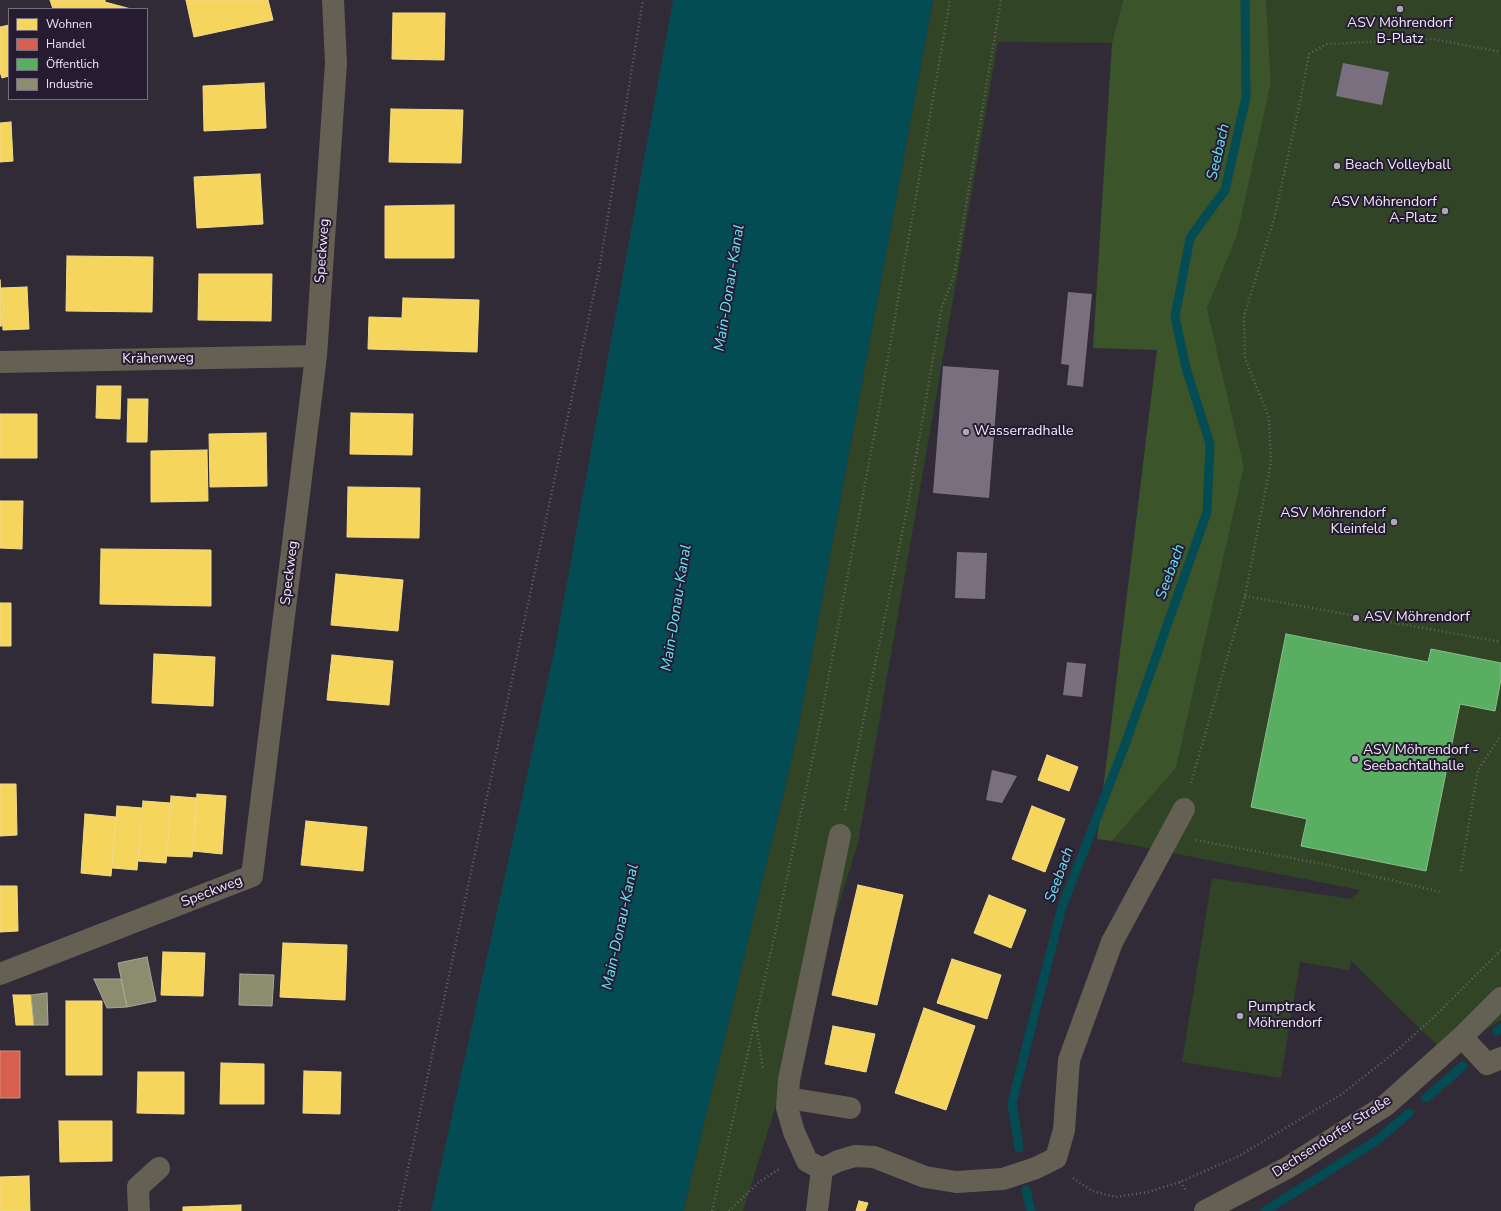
<!DOCTYPE html>
<html>
<head>
<meta charset="utf-8">
<style>
  body { margin:0 }
  #map { position:relative; width:1501px; height:1211px; overflow:hidden; background:#312b37; font-family:"Nunito Sans",sans-serif }
  canvas { display:block }
  .legend { position:absolute; left:8px; top:8px; width:140px; height:92px; box-sizing:border-box; background:#261c32; border:1px solid #776e81; margin:0; padding:5px 7px; list-style:none; font-size:12px; color:#f0e9f8 }
  .legend li { display:flex; align-items:center; gap:8px; height:20px }
  .legend b { width:20px; border:1px solid #776e81 }
</style>
</head>
<body>
<div id="map">
<canvas width="1501" height="1211"></canvas>
<ul class="legend">
<li><b style="height:11px;background:#f6d55c"></b>Wohnen</li>
<li><b style="height:11px;background:#d6604d"></b>Handel</li>
<li><b style="height:11px;background:#5aae61"></b>Öffentlich</li>
<li><b style="height:11px;background:#8c8c6e"></b>Industrie</li>
</ul>
</div>
<script>
const g = document.querySelector('canvas').getContext('2d');
g.lineJoin = 'round';
function fillPath(path, color) {
  g.fillStyle = color;
  g.fill(path, 'evenodd');
}
function toPath(rows) {
  const path = new Path2D();
  for (const r of rows) {
    path.moveTo(r[0], r[1]);
    for (let i = 2; i < r.length; i += 2) path.lineTo(r[i], r[i + 1]);
  }
  return path;
}
function stroke(path, color, width, dash) {
  g.strokeStyle = color;
  g.lineWidth = width;
  g.lineCap = dash ? 'butt' : 'round';
  g.setLineDash(dash || []);
  g.stroke(path);
}
function label(font, color, halo, rows, align = 'center') {
  g.font = font + ' "Nunito Sans",sans-serif';
  g.lineWidth = 4;
  g.setLineDash([]);
  g.textBaseline = 'middle';
  g.strokeStyle = halo;
  g.fillStyle = color;
  for (const [text, x, y, turn = 0] of rows) {
    g.save();
    g.translate(x, y);
    g.rotate((+turn || 0) * Math.PI / 180);
    g.textAlign = isNaN(turn) ? turn : align;
    if (halo) g.strokeText(text, 0, 0);
    g.fillText(text, 0, 0);
    g.restore();
  }
}
fillPath(toPath([
  [933,0,1123,0,1112,43,998,42,858,843,743,1211,683,1211,795,745],
  [1266,0,1501,0,1501,1020,1446,1054,1351,961,1349,970,1300,962,1281,1078,1182,1062,1212,878,1351,899,1360,890,1112,841,1176,768,1244,467,1207,308,1237,236,1271,83]
]), '#324426');
fillPath(toPath([
  [1123,0,1266,0,1271,83,1237,236,1207,308,1244,467,1176,768,1112,841,1097,839,1157,350,1093,348,1112,43]
]), '#3b5429');
fillPath(toPath([
  [673,0,933,0,795,745,683,1211,431,1211,555,648]
]), '#044c54');
const homes = toPath([
  [50,0,105,0,105,2,131,9,53,9,50,0],
  [186,0,268,0,273,20,194,37,186,0],
  [393,13,445,13,444,60,392,59,393,13],
  [9,25,9,76,2,78,0,72,0,27,9,25],
  [264,83,266,128,204,131,203,86,264,83],
  [391,109,463,110,461,163,389,162,391,109],
  [11,122,13,161,0,162,0,123,11,122],
  [260,174,263,224,197,228,194,177,260,174],
  [454,205,454,258,385,258,385,206,454,205],
  [67,256,153,257,152,312,66,311,67,256],
  [199,274,272,274,271,321,198,320,199,274],
  [0,280,2,326,0,326,0,280],
  [27,287,29,329,3,330,1,288,27,287],
  [403,298,479,300,477,352,368,349,369,317,402,318,403,298],
  [97,386,121,386,120,419,96,418,97,386],
  [128,399,148,399,147,442,127,442,128,399],
  [351,413,413,414,412,455,350,454,351,413],
  [0,414,37,414,37,458,0,458,0,414],
  [266,433,267,486,210,487,209,434,266,433],
  [207,450,208,501,151,502,151,451,207,450],
  [348,487,420,488,419,538,347,537,348,487],
  [0,501,23,501,22,549,0,548,0,501],
  [101,549,211,550,211,606,100,604,101,549],
  [336,574,403,580,398,631,331,625,336,574],
  [0,603,11,603,11,646,0,646,0,603],
  [154,654,215,657,213,706,152,703,154,654],
  [332,655,393,661,389,705,327,700,332,655],
  [1047,755,1078,767,1069,791,1038,780,1047,755],
  [0,784,16,784,17,835,0,836,0,784],
  [197,794,226,796,222,854,193,851,197,794],
  [171,796,197,798,192,857,167,856,171,796],
  [143,801,171,803,166,863,138,861,143,801],
  [117,806,142,808,137,870,112,868,117,806],
  [1032,806,1065,819,1045,872,1012,859,1032,806],
  [85,814,116,817,111,876,81,873,85,814],
  [306,821,367,827,363,871,301,865,306,821],
  [858,885,903,895,877,1005,832,995,858,885],
  [0,886,17,886,18,931,0,932,0,886],
  [989,895,1026,910,1011,948,974,933,989,895],
  [283,943,347,945,345,1000,280,997,283,943],
  [163,952,205,953,203,996,161,995,163,952],
  [952,959,1001,975,987,1019,937,1003,952,959],
  [13,995,31,995,34,1025,16,1025,13,995],
  [66,1001,102,1001,102,1075,66,1075,66,1001],
  [924,1008,975,1026,946,1110,895,1093,924,1008],
  [833,1026,875,1034,866,1072,825,1064,833,1026],
  [221,1063,264,1064,264,1104,220,1104,221,1063],
  [304,1071,341,1072,340,1114,303,1113,304,1071],
  [138,1072,184,1072,184,1114,137,1113,138,1072],
  [59,1121,112,1121,112,1161,60,1162,59,1121],
  [29,1176,30,1211,0,1211,0,1177,29,1176],
  [859,1201,868,1203,865,1211,856,1211,859,1201],
  [241,1205,241,1211,212,1211,212,1206,241,1205],
  [212,1206,212,1211,183,1211,183,1207,212,1206]
]);
fillPath(homes, '#f6d55c');
stroke(homes, '#f4db8b', 1);
const shops = toPath([
  [0,1051,20,1051,20,1098,0,1098,0,1051]
]);
fillPath(shops, '#d6604d');
stroke(shops, '#de8980', 1);
const public = toPath([
  [1286,634,1428,662,1431,649,1501,663,1501,679,1495,711,1460,704,1426,871,1301,846,1307,819,1251,807,1286,634]
]);
fillPath(public, '#5aae61');
stroke(public, '#87c08e', 1);
const industry = toPath([
  [147,957,156,1001,127,1007,118,963,147,957],
  [240,974,274,975,272,1006,239,1005,240,974],
  [94,979,121,979,127,1007,107,1008,94,979],
  [47,993,48,1025,34,1025,31,995,47,993]
]);
fillPath(industry, '#8c8c6e');
stroke(industry, '#aaa897', 1);
stroke(toPath([
  [1497,1031,1501,1028],
  [1426,1098,1463,1066],
  [1019,1148,1012,1103,1062,907,1126,742,1207,512,1210,444,1186,368,1175,317,1190,238,1225,190,1246,97,1245,0],
  [1026,1190,1031,1211],
  [1265,1211,1376,1141,1409,1113]
]), '#044c54', 9);
fillPath(toPath([
  [1343,63,1389,72,1382,105,1336,96],
  [1068,292,1092,294,1083,387,1067,385,1069,365,1061,364],
  [943,366,999,370,989,498,933,493],
  [957,552,987,553,985,599,955,598],
  [1067,662,1086,664,1082,697,1063,695],
  [992,770,1017,776,1002,803,986,800]
]), '#7a6f7e');
stroke(toPath([
  [1245,596,1501,642],
  [1191,783,1245,596,1271,462,1269,418,1245,358,1244,316,1274,219,1299,107,1309,54,1327,44,1433,39,1501,52],
  [845,810,907,509,942,306,954,276,1001,0],
  [1196,840,1323,864,1441,892],
  [1461,871,1478,770,1501,735],
  [756,1023,763,1069],
  [1073,1178,1092,1191,1116,1197,1148,1192,1180,1182,1239,1156,1342,1094,1394,1053,1436,1015,1501,950],
  [1180,1182,1187,1192],
  [399,1211,600,265,643,0],
  [712,1211,776,929,818,733,878,415,950,0],
  [729,1211,759,1182,781,1168]
]), '#696561', 2.5, [1, 3]);
stroke(toPath([
  [0,362,316,356],
  [0,974,252,876,316,356,336,63,333,0],
  [1462,1037,1487,1064,1501,1058],
  [788,1098,850,1108],
  [822,1169,838,1161,855,1156,874,1157,925,1177,956,1182,1003,1179,1036,1168,1056,1158,1064,1130,1069,1060,1112,942,1184,809],
  [822,1169,807,1161,794,1132,787,1108,789,1080,840,835],
  [139,1211,138,1187,159,1168],
  [817,1211,822,1169],
  [1205,1211,1287,1168,1386,1105,1462,1037,1501,998]
]), '#656054', 22);
for (const [x, y, r, color] of [
  [1400,9,4,"#ada6b4"],
  [1337,166,4,"#ada6b4"],
  [1445,211,4,"#ada6b4"],
  [966,432,4,"#ada6b4"],
  [1394,522,4,"#ada6b4"],
  [1356,618,4,"#ada6b4"],
  [1355,759,4,"#ada6b4"],
  [1240,1016,4,"#ada6b4"]
]) {
  const dot = new Path2D();
  dot.arc(x, y, r, 0, 2 * Math.PI);
  g.fillStyle = color;
  g.fill(dot);
  stroke(dot, '#261c32', 1.5);
}
label('14px', '#f0e9f8', '#261c32', [
  ["ASV Möhrendorf",1400,24,"center"],
  ["B-Platz",1400,40,"center"],
  ["Beach Volleyball",1345,166],
  ["ASV Möhrendorf",1437,203,"right"],
  ["A-Platz",1437,219,"right"],
  ["Wasserradhalle",974,432],
  ["ASV Möhrendorf",1386,514,"right"],
  ["Kleinfeld",1386,530,"right"],
  ["ASV Möhrendorf",1364,618],
  ["ASV Möhrendorf -",1363,751],
  ["Seebachtalhalle",1363,767],
  ["Pumptrack",1248,1008],
  ["Möhrendorf",1248,1024]
], 'left');
label('14px', '#f0e9f8', '#261c32', [
  ["Speckweg",323,251,-86],
  ["Krähenweg",158,359,-1],
  ["Speckweg",290,573,-83],
  ["Speckweg",212,892,-21],
  ["Dechsendorfer Straße",1332,1137,-33]
]);
label('italic 15px', '#66e4f6', '#261c32', [
  ["Seebach",1219,152,-77],
  ["Main-Donau-Kanal",730,288,-81],
  ["Seebach",1171,572,-70],
  ["Main-Donau-Kanal",677,608,-81],
  ["Seebach",1060,875,-70],
  ["Main-Donau-Kanal",621,927,-78]
]);
</script>
</body>
</html>
